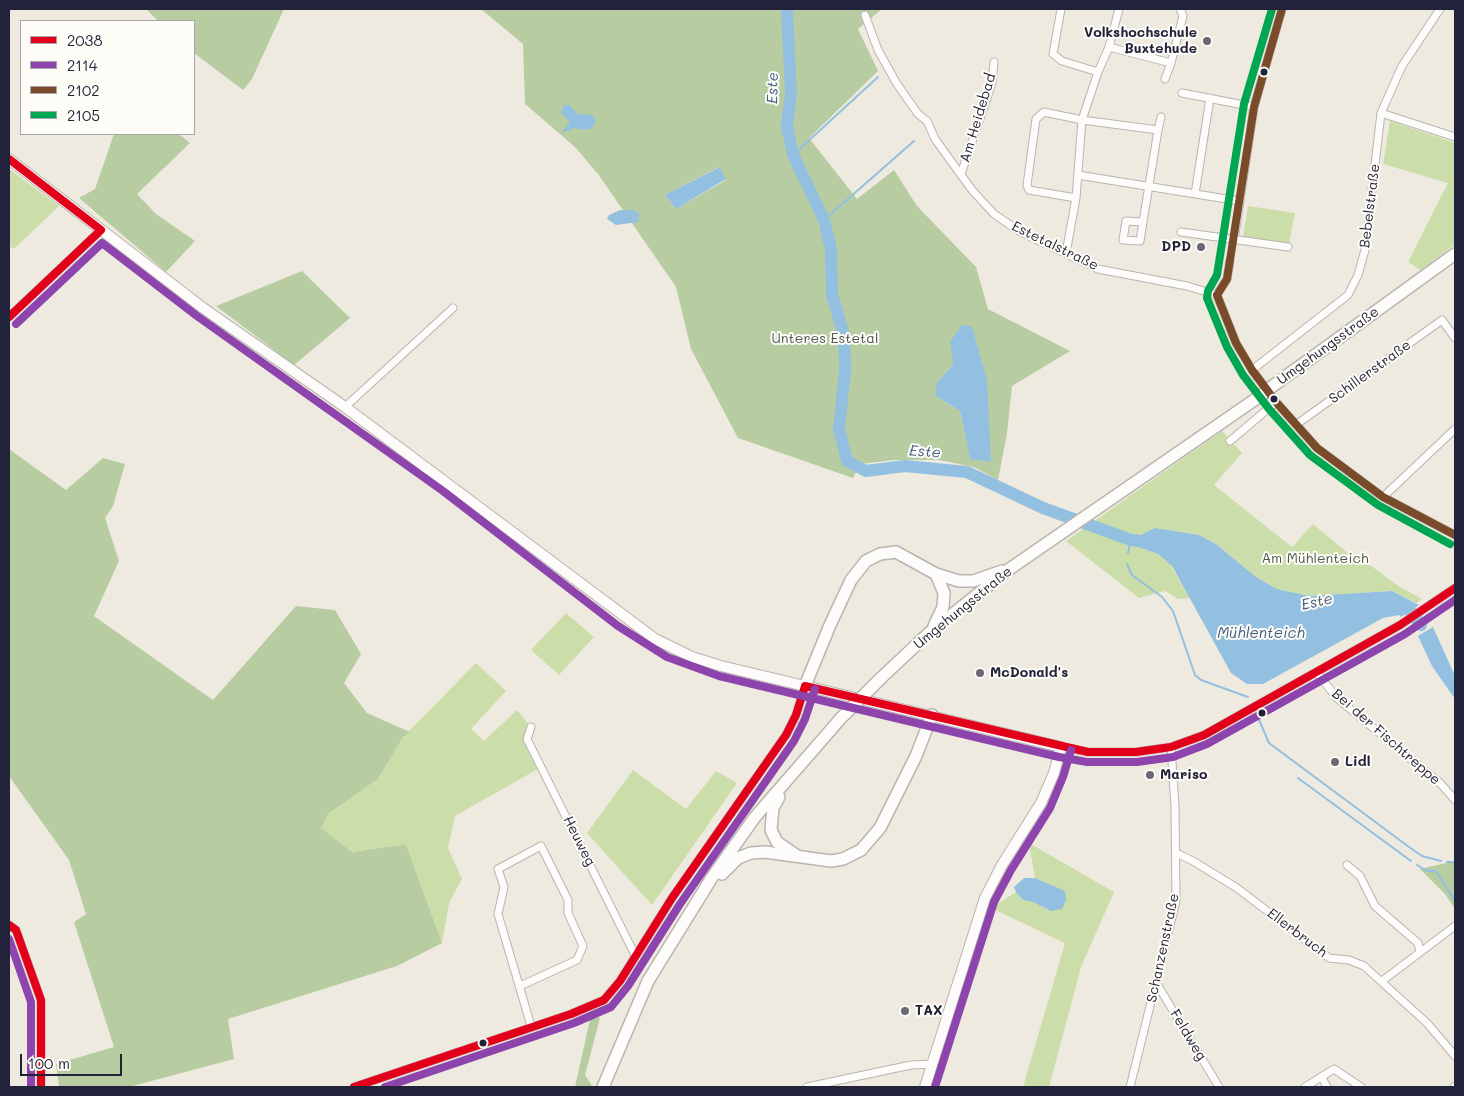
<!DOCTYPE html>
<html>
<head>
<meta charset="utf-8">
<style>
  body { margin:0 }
  #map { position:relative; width:1464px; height:1096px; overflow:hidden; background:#efeadf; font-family:Mali,sans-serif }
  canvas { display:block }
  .frame { position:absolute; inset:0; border:10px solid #22223b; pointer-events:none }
  .legend { position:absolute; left:20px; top:20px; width:175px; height:115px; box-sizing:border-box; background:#fdfcf7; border:1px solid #a5a5ac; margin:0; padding:6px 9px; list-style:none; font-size:15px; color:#22223b }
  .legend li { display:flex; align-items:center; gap:10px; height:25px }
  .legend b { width:25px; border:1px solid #a5a5ac }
  .scale { position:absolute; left:20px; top:1054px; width:102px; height:22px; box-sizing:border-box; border:2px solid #22223b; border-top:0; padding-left:6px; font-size:15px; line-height:18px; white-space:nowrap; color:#22223b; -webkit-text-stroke:4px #fdfcf7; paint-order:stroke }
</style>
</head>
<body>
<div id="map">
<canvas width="1464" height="1096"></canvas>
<div class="frame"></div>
<ul class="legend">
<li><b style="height:6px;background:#e2001a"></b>2038</li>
<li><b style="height:6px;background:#8e44ad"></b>2114</li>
<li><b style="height:6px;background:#7a4b2a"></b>2102</li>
<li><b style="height:6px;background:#00a651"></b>2105</li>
</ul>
<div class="scale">100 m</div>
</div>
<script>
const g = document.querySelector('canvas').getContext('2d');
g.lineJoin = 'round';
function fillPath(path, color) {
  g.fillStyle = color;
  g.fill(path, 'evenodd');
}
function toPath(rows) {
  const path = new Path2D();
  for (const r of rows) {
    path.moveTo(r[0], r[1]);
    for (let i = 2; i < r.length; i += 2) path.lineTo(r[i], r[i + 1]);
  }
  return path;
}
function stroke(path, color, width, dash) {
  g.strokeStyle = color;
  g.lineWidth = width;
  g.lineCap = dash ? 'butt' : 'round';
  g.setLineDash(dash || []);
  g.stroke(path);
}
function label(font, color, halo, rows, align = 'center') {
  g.font = font + ' Mali,sans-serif';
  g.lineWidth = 4;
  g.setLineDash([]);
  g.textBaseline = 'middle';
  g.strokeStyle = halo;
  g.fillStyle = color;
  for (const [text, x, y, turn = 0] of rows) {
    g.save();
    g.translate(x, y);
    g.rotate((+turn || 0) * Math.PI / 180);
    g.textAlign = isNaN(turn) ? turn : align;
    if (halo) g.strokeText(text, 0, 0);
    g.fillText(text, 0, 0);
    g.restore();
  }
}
fillPath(toPath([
  [1390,121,1455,143,1455,244,1421,270,1408,262,1448,183,1383,164],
  [9,169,59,206,14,249,9,246],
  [1248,206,1295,213,1289,244,1243,237],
  [1222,431,1242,453,1214,485,1292,547,1313,524,1349,554,1352,552,1400,587,1422,599,1416,603,1392,591,1309,596,1277,589,1256,577,1216,544,1199,535,1155,528,1130,544,1158,554,1169,563,1190,598,1178,599,1165,591,1139,598,1066,541],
  [566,613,594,637,559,675,531,650],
  [476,663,506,691,471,729,484,741,517,710,531,727,527,739,538,769,455,816,448,848,462,879,449,903,442,943,406,844,351,852,321,828,328,814,378,779,403,737],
  [633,770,686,809,716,771,737,783,652,905,587,833],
  [1029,843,1114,892,1081,967,1049,1087,1023,1087,1065,943,991,908,1016,892,1023,900,1033,902,1051,911,1053,885,1042,882,1035,878]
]), '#cbdeaa');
fillPath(toPath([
  [146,9,284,9,252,79,243,90,194,53,194,21,158,21],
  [481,9,882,9,858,29,878,71,809,138,857,199,894,170,917,206,976,267,988,309,1070,351,1012,386,1007,433,998,480,974,467,939,460,894,460,860,464,853,478,738,438,691,349,676,287,598,174,575,147,525,104,523,44],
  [719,167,726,180,676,209,665,195],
  [953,364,970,459,960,411,936,396,936,384],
  [114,134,179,134,190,143,137,194,156,214,195,241,166,272,79,198,95,189],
  [302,271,350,318,294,365,216,306],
  [9,449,66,490,103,458,125,464,113,506,105,518,119,561,94,616,213,700,296,606,335,610,361,654,344,683,367,713,410,732,403,737,378,779,328,814,321,828,352,852,406,844,442,943,397,966,228,1019,234,1059,129,1087,59,1087,56,1064,114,1047,74,922,86,914,69,860,9,776],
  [1455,861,1455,909,1445,894,1420,869],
  [591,1015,600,1018,585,1075,593,1087,575,1087]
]), '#b7cda1');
fillPath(toPath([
  [564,105,569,105,578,114,592,115,596,120,594,125,589,130,574,128,563,132,562,131,570,122,561,113],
  [720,167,726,179,676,209,665,195],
  [620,210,633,210,639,213,638,222,616,225,607,219,609,215],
  [962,325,972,327,987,380,991,462,970,459,960,411,936,396,936,384,953,364,950,342],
  [1155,528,1199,535,1216,544,1256,577,1277,589,1309,596,1392,591,1419,605,1401,617,1399,615,1383,618,1263,684,1247,684,1231,673,1172,566,1158,554,1130,544,1131,540],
  [1433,627,1455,676,1455,699,1432,666,1418,636],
  [1024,878,1035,878,1065,891,1066,900,1062,909,1051,911,1033,902,1023,900,1016,892,1014,887]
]), '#93bfe0');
stroke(toPath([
  [793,155,878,77],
  [824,220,914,141],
  [1128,553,1131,540],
  [1127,564,1132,575,1162,597,1173,611,1195,675,1201,680,1248,697],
  [1259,720,1269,743,1409,847,1422,856,1441,861],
  [1298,778,1411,861],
  [1447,862,1455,862],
  [1417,865,1427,871,1436,871,1455,901]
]), '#93bfe0', 2);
stroke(toPath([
  [787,9,791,94,787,126,793,155,824,220,831,249,832,294,844,336,845,370,839,429,847,461,866,471,905,466,967,472,1043,508,1131,540,1148,542],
  [1395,607,1407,607,1421,625]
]), '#93bfe0', 12);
stroke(toPath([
  [1230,261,1234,240]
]), '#c6c2be', 7, [7, 3.5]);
const street = toPath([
  [1061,9,1053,54,1062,61,1098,72],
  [865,15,878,50,897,84,918,114,927,121,935,139,972,190,994,214,1019,231,1098,269,1187,286,1217,295],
  [1109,47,1171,63,1183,16,1180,9],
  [1165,79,1171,63],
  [1182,93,1254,107],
  [1381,113,1455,137],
  [1158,130,1161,117],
  [961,174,992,83,994,62],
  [1078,175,1239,201],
  [1195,194,1210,98],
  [1076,198,1029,190,1027,185,1036,119,1044,112,1082,120,1158,130,1143,222,1126,221,1123,240,1140,241,1143,222],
  [1181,232,1288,247],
  [1234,240,1254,107,1282,9],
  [1066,253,1076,198,1082,120,1098,72,1109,47,1119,9],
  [1217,295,1236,343,1252,370,1276,402,1317,448,1383,497,1455,535],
  [1217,295,1227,279,1230,261],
  [9,317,101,230],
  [1252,370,1348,295,1358,275,1365,250,1381,113,1402,66,1440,9],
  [345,407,453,308],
  [1297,424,1442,320,1455,338],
  [1230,441,1276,402],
  [1383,497,1455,429],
  [1317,673,1337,698,1440,783,1455,800],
  [531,727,527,739,635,955],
  [1061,747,1088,752,1136,752,1171,747,1204,735,1400,625,1455,588],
  [1176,853,1193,861,1237,888,1329,958,1349,960,1364,966,1427,1023,1455,1056],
  [1347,865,1360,876,1375,906,1418,943,1420,952],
  [9,925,16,930,41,1000,41,1087],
  [1382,981,1455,926],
  [1157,984,1219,1087],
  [520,986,577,960,583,946,568,913,568,900,541,846,498,869,504,887,498,914,531,1026],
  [1322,1078,1327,1087],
  [354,1087,571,1014,604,1000,620,981,672,898,786,735,796,715,805,686],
  [807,1087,911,1065,933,1064],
  [1130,1087,1176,901,1175,806,1171,747],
  [1305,1087,1334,1069,1361,1087],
  [1454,1087,1455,1086]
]);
const secondary = toPath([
  [9,159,203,308,345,407,655,639,692,657,721,666,1061,747,1054,773,1041,803,1002,865,985,898,925,1087]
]);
const primary = toPath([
  [1274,385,1455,254],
  [934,626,943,607,944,593,936,574],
  [881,678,929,633,1008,570,1263,394],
  [805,686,830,625,851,580,866,561,880,554,896,552,936,574,959,581,973,581,1002,571],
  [779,797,773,808,771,830,777,842,796,855],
  [722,874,738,858,751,853,765,852,831,861,843,859,861,850,880,828,916,756,932,715],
  [603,1087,648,981,711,879,755,817,841,718]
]);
stroke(street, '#b8b5b0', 9);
stroke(secondary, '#b8b5b0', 12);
stroke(primary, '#b8b5b0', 14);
stroke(street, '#fdfcfa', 7);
stroke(secondary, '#fdfcfa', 10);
stroke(primary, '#fdfcfa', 11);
const primaryBridge = toPath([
  [1263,394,1274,385],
  [841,718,881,678]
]);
stroke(primaryBridge, '#b8b5b0', 14, []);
stroke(primaryBridge, '#fdfcfa', 11);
stroke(toPath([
  [9,159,101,230],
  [9,317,101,230],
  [805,686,1088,752,1136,752,1171,747,1204,735,1400,625,1455,588],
  [9,925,16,930,41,1000,41,1087],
  [354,1087,571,1014,604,1000,620,981,672,898,786,735,796,715,805,686]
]), '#e2001a', 8);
stroke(toPath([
  [16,324,102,243,197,316,443,491,618,626,667,657,719,676,1059,757,1087,762,1137,762,1173,757,1207,744,1405,634,1455,600],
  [9,939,31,1002,31,1087],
  [385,1087,574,1023,611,1007,628,986,680,904,794,741,805,719,815,689],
  [935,1087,994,902,1011,870,1050,808,1063,777,1071,750]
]), '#8e44ad', 8);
stroke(toPath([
  [1217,295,1236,343,1252,370,1276,402,1317,448,1383,497,1455,535],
  [1217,295,1227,279,1254,107,1282,9]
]), '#7a4b2a', 8);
stroke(toPath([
  [1272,9,1244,104,1217,275,1208,291,1207,298,1227,347,1243,375,1269,409,1310,455,1378,505,1450,544]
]), '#00a651', 8);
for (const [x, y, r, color] of [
  [1207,41,5,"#6a6874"],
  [1264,72,4.5,"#22223b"],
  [1201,247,5,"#6a6874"],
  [1274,399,4.5,"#22223b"],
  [980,673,5,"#6a6874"],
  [1262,713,4.5,"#22223b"],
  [1335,762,5,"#6a6874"],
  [1150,775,5,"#6a6874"],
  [905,1011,5,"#6a6874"],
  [483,1043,4.5,"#22223b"]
]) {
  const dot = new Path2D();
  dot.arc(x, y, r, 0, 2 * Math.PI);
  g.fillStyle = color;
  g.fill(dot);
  stroke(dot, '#fdfcf7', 2);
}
label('bold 14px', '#22223b', '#fdfcf7', [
  ["Volkshochschule",1197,33,"right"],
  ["Buxtehude",1197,49,"right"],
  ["DPD",1191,247,"right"],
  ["McDonald's",990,673],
  ["Lidl",1345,762],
  ["Mariso",1160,775],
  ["TAX",915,1011]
], 'left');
label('14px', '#22223b', '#fdfcf7', [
  ["Am Heidebad",978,118,-73],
  ["Bebelstraße",1370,206,-83],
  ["Estetalstraße",1055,246,26],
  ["Umgehungsstraße",1328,346,-36],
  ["Schillerstraße",1370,372,-36],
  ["Umgehungsstraße",963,608,-39],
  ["Bei der Fischtreppe",1386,737,41],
  ["Heuweg",579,841,63],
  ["Ellerbruch",1297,933,37],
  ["Schanzenstraße",1163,948,-78],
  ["Feldweg",1188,1035,59]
]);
label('14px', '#4c584f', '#fdfcf7', [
  ["Unteres Estetal",825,339],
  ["Am Mühlenteich",1315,559]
]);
label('italic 15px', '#405a7d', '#fdfcf7', [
  ["Este",773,88,-89],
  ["Este",925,452,4],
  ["Este",1317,602,-13],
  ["Mühlenteich",1261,633]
]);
</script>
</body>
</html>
